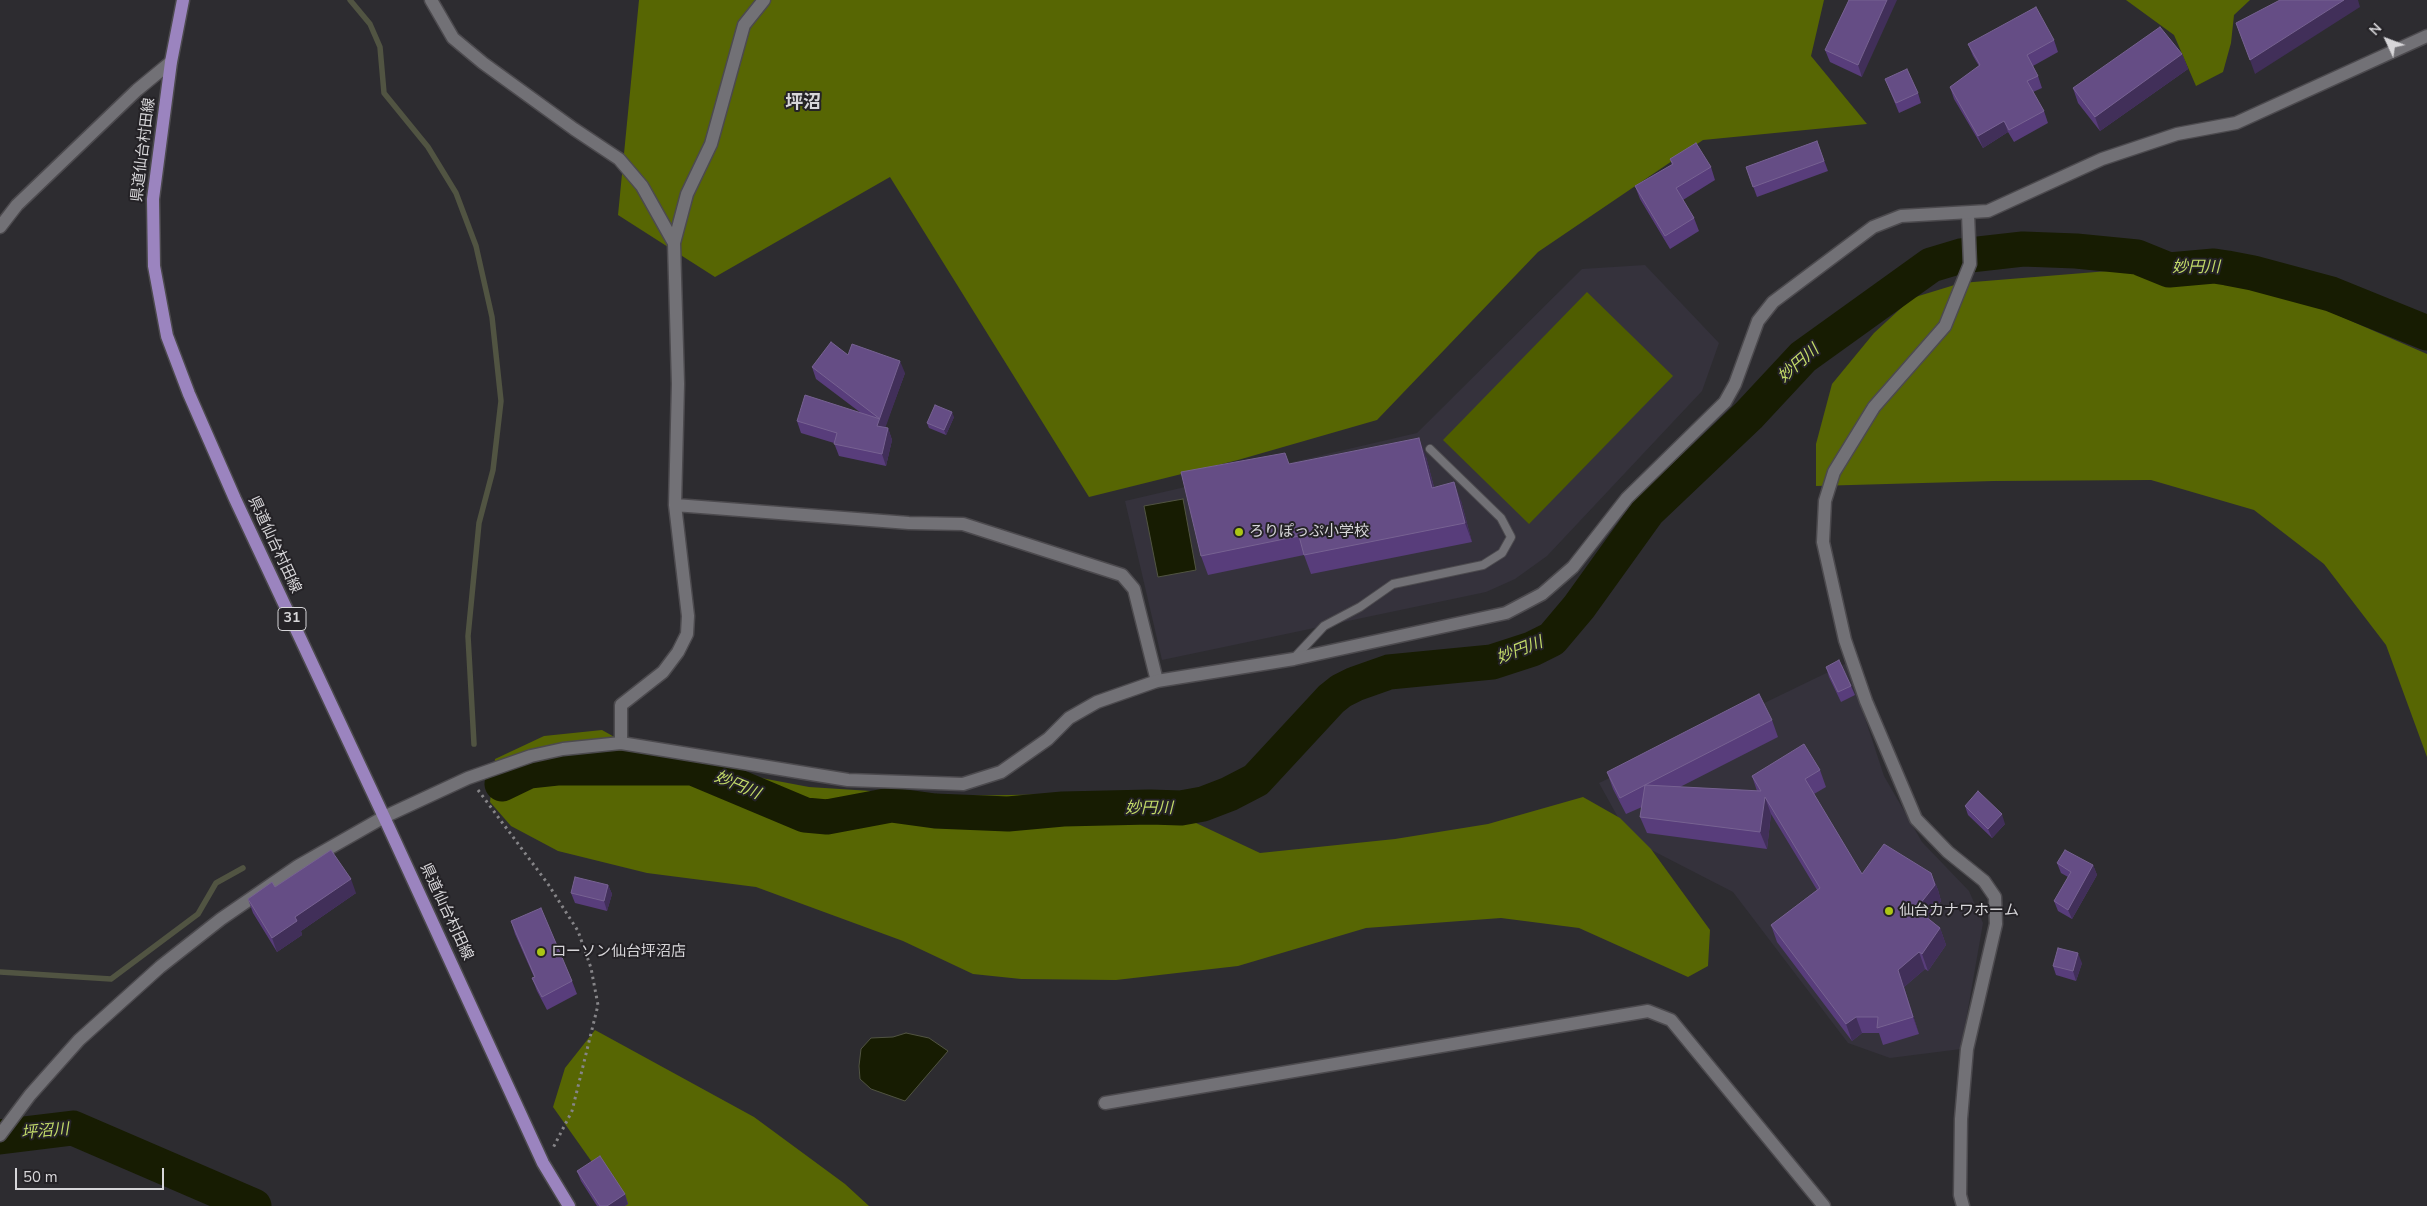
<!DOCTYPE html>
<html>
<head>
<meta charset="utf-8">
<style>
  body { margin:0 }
  #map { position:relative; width:2427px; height:1206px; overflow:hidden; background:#2d2c30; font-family:"Nunito Sans",sans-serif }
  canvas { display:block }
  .north { position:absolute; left:2362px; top:15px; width:50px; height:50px; -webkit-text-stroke:4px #242226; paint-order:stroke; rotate:313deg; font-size:14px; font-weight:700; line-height:20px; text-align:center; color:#d7d6d9 }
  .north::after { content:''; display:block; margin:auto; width:18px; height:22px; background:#d7d6d9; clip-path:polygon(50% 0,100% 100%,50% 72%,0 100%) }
  .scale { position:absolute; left:15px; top:1168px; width:149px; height:22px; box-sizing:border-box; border:2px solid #d7d6d9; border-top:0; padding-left:6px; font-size:15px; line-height:18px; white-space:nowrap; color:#d7d6d9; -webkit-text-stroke:4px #242226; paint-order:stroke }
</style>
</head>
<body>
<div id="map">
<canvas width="2427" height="1206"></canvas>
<div class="north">N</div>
<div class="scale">50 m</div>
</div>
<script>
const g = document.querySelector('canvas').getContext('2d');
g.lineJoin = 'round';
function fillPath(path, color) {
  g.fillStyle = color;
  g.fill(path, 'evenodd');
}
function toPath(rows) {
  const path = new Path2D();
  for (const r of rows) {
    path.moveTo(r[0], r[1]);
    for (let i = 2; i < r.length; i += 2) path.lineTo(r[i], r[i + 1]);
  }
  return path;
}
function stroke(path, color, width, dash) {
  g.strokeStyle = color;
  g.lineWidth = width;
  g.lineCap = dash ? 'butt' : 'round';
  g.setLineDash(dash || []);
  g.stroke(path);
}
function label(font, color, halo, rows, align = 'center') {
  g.font = font + ' "Nunito Sans","Noto Sans JP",sans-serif';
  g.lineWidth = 4;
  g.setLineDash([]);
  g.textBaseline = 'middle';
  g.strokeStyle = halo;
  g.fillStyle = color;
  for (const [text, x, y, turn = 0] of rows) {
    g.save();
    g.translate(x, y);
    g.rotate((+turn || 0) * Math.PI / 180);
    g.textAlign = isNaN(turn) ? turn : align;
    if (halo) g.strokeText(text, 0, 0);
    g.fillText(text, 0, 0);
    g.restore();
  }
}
fillPath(toPath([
  [1645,265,1719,343,1702,391,1547,556,1515,579,1486,592,1162,660,1125,501,1417,433,1582,269],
  [1847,663,1884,776,1922,842,1969,891,1983,923,1961,1049,1890,1058,1848,1043,1733,892,1630,839,1599,783]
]), '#35323c');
fillPath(toPath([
  [1587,292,1673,376,1529,524,1443,440]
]), '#4f5d00');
fillPath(toPath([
  [639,0,1824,0,1811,56,1867,124,1703,140,1538,252,1377,420,1238,460,1089,497,890,177,715,277,618,215],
  [2126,0,2250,0,2234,15,2231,43,2223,72,2196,86,2174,35],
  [2145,268,2266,284,2427,354,2427,757,2386,645,2324,564,2254,510,2151,480,1994,481,1816,486,1816,444,1832,384,1874,333,1912,298,1961,283],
  [602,730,650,757,809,787,948,796,1132,793,1260,853,1395,839,1488,824,1583,797,1620,818,1651,849,1710,930,1708,966,1688,977,1579,928,1501,918,1366,928,1238,966,1116,980,1021,979,973,974,903,941,756,887,647,873,558,851,511,826,490,802,495,759,544,736],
  [595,1030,754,1117,845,1184,869,1206,623,1206,553,1107,565,1068]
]), '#576603');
const water = toPath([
  [1183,499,1196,570,1158,577,1144,506,1183,499],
  [906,1033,929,1038,948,1051,905,1101,871,1089,860,1079,859,1066,861,1049,871,1038,893,1037,906,1033]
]);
fillPath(water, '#171c02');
stroke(water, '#515442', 1);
stroke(toPath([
  [350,0,370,24,380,47,384,93,428,147,456,193,476,246,492,317,501,401,493,470,479,523,468,636,474,744],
  [0,972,111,979,198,914,216,883,243,868]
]), '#515442', 5.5);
stroke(toPath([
  [502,784,529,771,557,768,693,768,805,815,827,817,891,805,935,811,1008,814,1063,809,1150,807,1181,808,1203,804,1229,794,1256,780,1331,699,1341,691,1355,684,1389,672,1492,662,1532,649,1552,639,1579,607,1648,511,1749,415,1803,357,1931,265,1961,256,2023,249,2076,251,2137,257,2169,270,2214,266,2227,268,2253,273,2331,294,2427,333],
  [0,1137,73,1128,254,1206]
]), '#171c02', 35);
const lane = toPath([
  [1295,657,1324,626,1360,607,1393,584,1483,565,1502,553,1511,537,1501,518,1430,449]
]);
const street = toPath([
  [431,0,453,38,483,63,574,129,619,159,642,186,674,243],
  [0,227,17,205,137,90,171,62],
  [675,505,909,523,963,524,1122,575,1134,589,1157,681],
  [621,743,621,705,663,672,678,652,687,634,688,616,675,505,678,384,674,243,687,194,711,144,744,25,764,0],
  [1105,1103,1648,1011,1671,1020,1824,1206],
  [1963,1206,1960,1195,1961,1119,1967,1049,1996,924,1995,897,1984,881,1948,852,1916,819,1866,701,1845,640,1823,542,1825,501,1834,472,1874,407,1945,326,1970,264,1968,214]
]);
const secondary = toPath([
  [0,1135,30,1095,79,1040,160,967,221,919,298,866,384,817,468,778,531,756,563,749,621,743,848,780,963,784,1001,772,1048,739,1069,718,1097,702,1157,681,1294,659,1506,613,1542,594,1573,567,1627,498,1725,402,1735,384,1758,321,1773,302,1873,227,1901,216,1988,211,2102,159,2177,134,2236,123,2427,36]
]);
const primary = toPath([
  [183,0,171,62,153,199,154,266,167,336,189,394,235,499,384,817,543,1163,569,1206]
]);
stroke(lane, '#4c4a4e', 10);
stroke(street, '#4c4a4e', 15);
stroke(secondary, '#4c4a4e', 15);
stroke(primary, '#4c4a4e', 15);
stroke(toPath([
  [478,790,548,884,578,931,591,968,598,1005,572,1111,553,1148]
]), '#868588', 3, [2.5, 4]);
stroke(lane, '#727176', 8);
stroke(street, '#727176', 12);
stroke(secondary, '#727176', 12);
stroke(primary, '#9b84bf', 12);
fillPath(toPath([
  [1849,0,1862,77,1830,62,1825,50],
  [2054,40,2058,52,2033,66,2038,76,2042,88,2033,92,2044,111,2048,123,2014,142,2008,132,1983,148,1954,99,1950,87,1979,66,1973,56,1968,44],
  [2182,54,2188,69,2100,131,2078,103,2073,88],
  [1885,79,1918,93,1921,103,1899,113],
  [1817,141,1828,171,1757,197,1746,167],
  [1670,159,1711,167,1715,180,1683,200,1694,218,1699,231,1670,249,1640,199,1635,186,1672,165],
  [812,367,905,373,885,427,888,428,892,440,886,466,839,456,834,443,801,433,797,421,861,413,816,379],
  [954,417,946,435,929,428,927,423],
  [1426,457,1434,487,1461,501,1472,542,1311,574,1304,555,1208,575,1201,556,1289,464],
  [1826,667,1851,686,1855,695,1841,702,1829,677],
  [1772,720,1778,737,1680,787,1757,791,1752,776,1820,770,1826,787,1814,794,1862,874,1931,873,1938,890,1941,901,1928,918,1940,928,1946,945,1928,971,1925,969,1904,987,1919,1034,1883,1045,1879,1033,1862,1033,1852,1041,1777,942,1771,925,1817,890,1771,814,1767,849,1647,833,1640,817,1642,807,1626,814,1613,789,1607,772],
  [1965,806,2005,824,1992,838,1968,815],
  [2057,863,2093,865,2097,875,2072,919,2058,911,2054,901,2068,877,2061,873],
  [608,885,612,894,607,911,575,903,571,893],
  [275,887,356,893,301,931,302,935,277,952,253,913,248,899],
  [511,921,572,981,577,994,547,1010,537,991,532,978,534,977,515,934],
  [2082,963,2076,981,2056,975,2053,966],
  [577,1171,625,1194,628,1204,625,1206,597,1206,581,1181]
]), '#583d7b');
fillPath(toPath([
  [1887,0,1897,0,1862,77,1858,65],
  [2344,0,2358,0,2360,7,2255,74,2250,60],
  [2182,54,2188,69,2100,131,2095,117],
  [2004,121,2008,132,1983,148,1978,136],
  [900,361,905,373,882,437,877,426],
  [952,412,954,417,946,435,944,430],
  [888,428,892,440,886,466,882,454],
  [1419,438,1426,457,1439,507,1432,488],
  [1454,482,1461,501,1472,542,1465,523],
  [1765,797,1771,814,1767,849,1760,832],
  [2002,814,2005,824,1992,838,1988,829],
  [2093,865,2097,875,2072,919,2068,910],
  [1931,873,1938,890,1941,901,1922,925,1916,909],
  [351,879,356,893,301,931,302,935,277,952,272,938,295,917],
  [608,885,612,894,607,911,604,901],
  [1940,928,1946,945,1928,971,1922,954],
  [1919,952,1925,969,1904,987,1919,1034,1913,1017,1898,970],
  [2078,953,2082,963,2076,981,2073,971],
  [1856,1017,1862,1033,1852,1041,1846,1024],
  [625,1194,628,1204,625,1206,607,1206]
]), '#412f59');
const building = toPath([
  [1849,0,1887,0,1858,65,1825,50,1849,0],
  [2280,0,2344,0,2250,60,2236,23,2280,0],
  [2036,7,2054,40,2027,55,2038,76,2027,81,2044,111,2009,130,2004,121,1978,136,1950,87,1980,65,1968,44,2036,7],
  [2160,27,2182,54,2095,117,2073,88,2160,27],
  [1907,69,1918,93,1896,103,1885,79,1907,69],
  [1817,141,1824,161,1753,187,1746,167,1817,141],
  [1696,143,1711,167,1676,188,1694,218,1665,236,1635,186,1673,164,1670,159,1696,143],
  [831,342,848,355,852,344,900,361,877,426,888,428,882,454,834,444,837,433,797,421,805,395,880,419,812,367,831,342],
  [935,405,952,412,944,430,927,423,935,405],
  [1419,438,1432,488,1454,482,1465,523,1304,555,1299,536,1201,556,1181,472,1285,453,1289,464,1419,438],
  [1839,660,1851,686,1838,692,1826,667,1839,660],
  [1759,694,1772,720,1645,785,1761,791,1752,776,1804,744,1820,770,1805,779,1862,874,1884,844,1931,873,1935,885,1916,909,1940,928,1922,954,1919,952,1898,970,1913,1017,1877,1028,1878,1017,1856,1017,1846,1024,1771,925,1820,888,1765,797,1760,832,1640,817,1645,785,1620,798,1607,772,1759,694],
  [1978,791,2002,814,1988,829,1965,806,1978,791],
  [331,850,351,879,295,917,297,921,272,938,248,899,272,882,275,887,331,850],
  [2065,850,2093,865,2068,910,2054,901,2071,872,2057,863,2065,850],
  [575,877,608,885,604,901,571,893,575,877],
  [541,908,572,981,542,997,532,978,535,977,511,921,541,908],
  [2058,948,2078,953,2073,971,2053,966,2058,948],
  [600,1156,625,1194,607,1206,600,1206,577,1171,600,1156]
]);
fillPath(building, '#654d85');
stroke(building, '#776292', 1);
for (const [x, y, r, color] of [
  [1239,532,5,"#abc615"],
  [1889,911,5,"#abc615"],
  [541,952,5,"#abc615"]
]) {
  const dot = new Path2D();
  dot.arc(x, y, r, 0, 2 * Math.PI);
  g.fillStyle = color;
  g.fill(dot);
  stroke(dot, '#242226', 2);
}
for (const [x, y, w] of [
  [292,619,28]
]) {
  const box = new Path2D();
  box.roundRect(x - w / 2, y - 11.5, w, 23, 4);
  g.fillStyle = '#242226';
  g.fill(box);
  stroke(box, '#d7d6d9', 1);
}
label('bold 14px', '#d7d6d9', null, [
  ["31",292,619]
]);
label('15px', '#d7d6d9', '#242226', [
  ["県道仙台村田線",144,150,-83],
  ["県道仙台村田線",274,545,65],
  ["県道仙台村田線",446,912,65]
]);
label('15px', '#d7d6d9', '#242226', [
  ["ろりぽっぷ小学校",1249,532],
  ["仙台カナワホーム",1899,911],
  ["ローソン仙台坪沼店",551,952]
], 'left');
label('italic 16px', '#c3db69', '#242226', [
  ["妙円川",2196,268],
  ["妙円川",1799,364,-41],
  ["妙円川",1520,651,-21],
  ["妙円川",737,786,23],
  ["妙円川",1149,809],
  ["坪沼川",45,1132,-5]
]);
label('bold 18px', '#d7d6d9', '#242226', [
  ["坪沼",803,104]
]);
</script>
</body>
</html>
